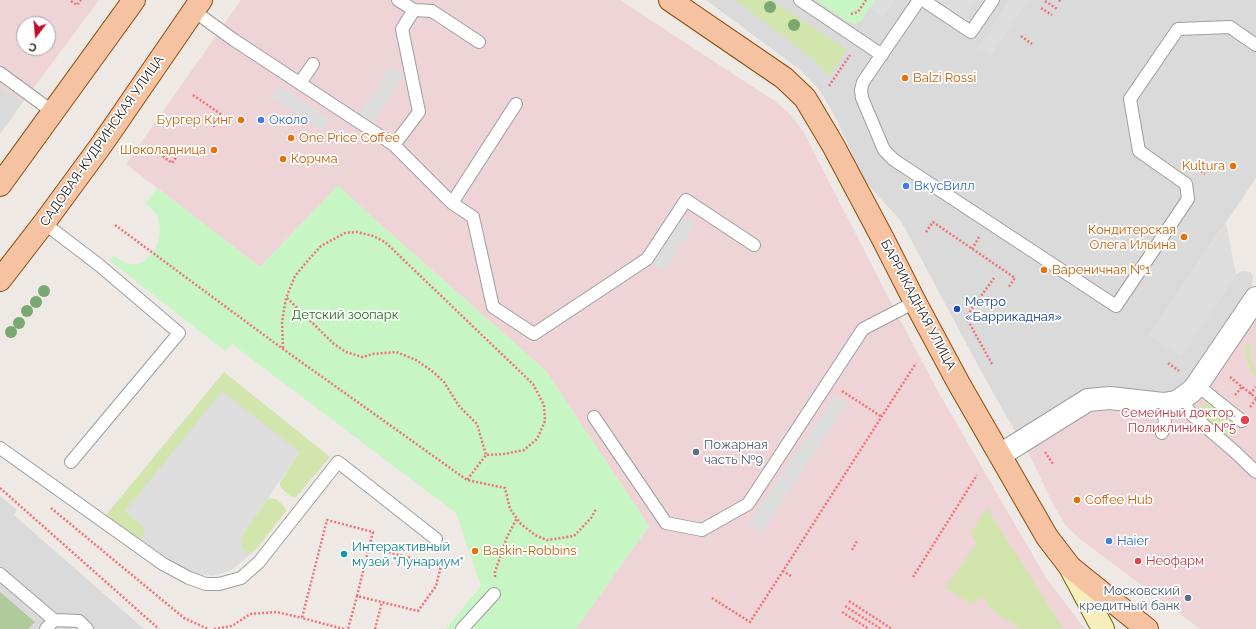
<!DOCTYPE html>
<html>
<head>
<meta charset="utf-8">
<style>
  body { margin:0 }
  #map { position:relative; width:1256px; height:629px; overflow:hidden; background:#eee9e4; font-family:Raleway,sans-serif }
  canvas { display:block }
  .north { position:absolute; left:16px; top:16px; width:40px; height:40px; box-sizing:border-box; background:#fff; border:1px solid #a5a5a5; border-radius:50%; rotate:196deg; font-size:11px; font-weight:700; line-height:16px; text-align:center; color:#1d1d1d }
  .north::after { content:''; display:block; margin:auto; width:14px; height:18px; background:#bd0e2a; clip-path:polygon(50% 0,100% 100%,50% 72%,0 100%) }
</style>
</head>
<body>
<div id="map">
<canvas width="1256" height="629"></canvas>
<div class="north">С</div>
</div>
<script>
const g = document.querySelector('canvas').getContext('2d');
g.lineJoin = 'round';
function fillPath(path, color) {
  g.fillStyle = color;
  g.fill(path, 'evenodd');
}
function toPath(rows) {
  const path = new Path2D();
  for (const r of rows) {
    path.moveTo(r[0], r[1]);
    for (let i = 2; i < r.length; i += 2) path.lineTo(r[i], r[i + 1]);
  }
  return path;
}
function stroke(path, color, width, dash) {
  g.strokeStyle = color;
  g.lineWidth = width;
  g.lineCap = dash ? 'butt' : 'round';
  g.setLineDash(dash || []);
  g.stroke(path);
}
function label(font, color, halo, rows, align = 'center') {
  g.font = font + ' Raleway,sans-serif';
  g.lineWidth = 3.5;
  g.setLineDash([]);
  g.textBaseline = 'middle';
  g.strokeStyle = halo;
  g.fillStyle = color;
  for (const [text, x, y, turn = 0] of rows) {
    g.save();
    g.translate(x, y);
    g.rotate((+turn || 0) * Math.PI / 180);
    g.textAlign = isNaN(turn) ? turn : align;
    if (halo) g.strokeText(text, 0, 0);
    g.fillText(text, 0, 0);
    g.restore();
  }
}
fillPath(toPath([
  [706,0,816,0,847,21,861,21,875,0,1256,0,1256,178,1150,335,1181,355,1236,274,1242,271,1250,272,1252,274,1253,278,1252,285,1215,342,1185,385,1171,394,1112,387,1096,388,1084,392,1016,433,981,371,901,221,863,179,837,120,822,94,815,85,799,69],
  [0,85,23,102,0,134],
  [0,496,17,510,14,515,144,629,0,629]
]), '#dbdada');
fillPath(toPath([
  [0,0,99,0,23,102,0,85],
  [24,24,48,24,48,48,24,48],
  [241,0,620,0,773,100,789,113,803,131,899,318,940,395,1046,578,1085,629,576,629,649,526,546,371,371,216,338,186,260,267,126,164],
  [1256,317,1256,629,1200,629,1080,539,1066,526,1054,506,1028,452,1028,450,1084,411,1100,406,1155,413]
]), '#eed4d7');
fillPath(toPath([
  [735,0,771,0,847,50,829,76,815,61,798,47],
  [1246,344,1251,345,1250,359,1256,370,1256,379,1246,360,1245,352],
  [224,372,330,457,296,497,294,498,290,496,282,489,280,486,280,482,300,452,126,511,144,527,145,532,144,536,142,538,139,539,106,515],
  [1205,403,1208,403,1211,404,1233,421,1226,428,1232,433,1229,437,1202,415,1200,410,1203,405],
  [269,498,276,499,284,506,286,511,258,547,252,553,246,553,242,549,241,544,243,534,265,502],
  [987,508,1063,629,1021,629,992,610,983,597,972,604,945,588,977,543,971,533]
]), '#d1e5ad');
fillPath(toPath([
  [0,592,35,622,28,629,0,629]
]), '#b1ca9b');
fillPath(toPath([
  [816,0,875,0,861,21,855,24,847,21],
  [338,185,371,216,546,371,649,526,576,629,446,629,481,586,456,513,232,344,225,351,109,260,113,256,126,263,137,265,146,260,152,253,158,243,160,230,158,216,146,203,157,188,260,267]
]), '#c7f5c3');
fillPath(toPath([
  [875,0,895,0,883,17,870,8],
  [936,0,977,0,964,19],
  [1009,0,1029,0,991,56,978,47],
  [390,66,405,75,373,124,359,115],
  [278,85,329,118,321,130,270,97],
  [683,215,696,223,665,271,651,263],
  [1226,223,1236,274,1181,356,1150,335],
  [222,391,300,452,243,534,241,544,242,549,246,553,252,553,230,571,212,576,197,574,179,566,139,539,142,538,144,536,145,532,144,528,125,511],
  [835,395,848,403,761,534,748,525]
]), '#ddd');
const service = toPath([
  [398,0,414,10,432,11,479,42],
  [800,0,882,55],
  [919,0,863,82,861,90,862,98,884,150,894,160,1116,306,1188,199,1186,184,1139,151,1130,99,1178,29,1230,27,1256,45],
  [923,0,971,32,993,0],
  [194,11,234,40,394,145,452,203,516,104],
  [0,73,53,112],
  [300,83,313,64],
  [394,145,419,112,402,29,414,10],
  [452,203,473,217,493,307,534,334,647,259,686,200,754,245],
  [44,223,99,265,179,333,71,462],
  [1197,385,1242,421],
  [1181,399,1192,415,1234,451,1256,472],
  [594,417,666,523,702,530,748,504,863,329,915,302],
  [1162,433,1165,423,1163,404],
  [0,448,163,564,189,578,206,584,219,584,241,578,259,562,338,462,436,539],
  [0,574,54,620,46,629],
  [54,620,79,621,87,629],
  [462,629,494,594]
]);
const minor = toPath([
  [1000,455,1088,400,1110,398,1163,404,1176,402,1181,399,1192,391,1197,385,1256,298]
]);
const secondary = toPath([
  [1070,567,1103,629]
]);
const primary = toPath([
  [670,0,784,78,805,98,833,145,883,239,915,302,959,384,1047,537,1070,567,1147,629],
  [0,185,134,0],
  [0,280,44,223,102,144,201,0]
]);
stroke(service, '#9e9e9e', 14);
stroke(minor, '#9e9e9e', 24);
stroke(secondary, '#6c670c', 24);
stroke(primary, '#8c4c0a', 24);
stroke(toPath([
  [1059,0,1061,2],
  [71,1,77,5,81,0],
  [1045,1,1057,9],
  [1041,8,1052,15],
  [851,14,858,12,866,0],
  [1021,36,1032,44],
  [829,86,850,55],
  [193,95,222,115,213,127],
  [153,149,172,163,177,156],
  [1195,170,1197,168,1205,174],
  [115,225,283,349,467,480,505,488,510,509,521,524,535,535,547,540,574,536,591,518,596,509],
  [926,232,933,222,1015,278,1008,288],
  [972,249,979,237],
  [287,298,334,344,346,352,362,357,373,354,396,352,416,360,432,371,444,382,459,406,477,424,486,455],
  [283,348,282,322,286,298,295,276,310,258,321,246,345,233,357,232,373,236,385,242,533,384,544,405,545,421,537,439,524,450,504,454,486,455,467,480],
  [1168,363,1179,371],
  [992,364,966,317,994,278],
  [1230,377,1256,398],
  [842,391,882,417],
  [1250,394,1256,387],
  [1235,395,1242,387],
  [1250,407,1256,399],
  [1045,452,1053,464],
  [0,488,159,629],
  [51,508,184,618,208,629],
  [852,550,857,541],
  [791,576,783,571,916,363],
  [495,577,495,572,507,537,517,518],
  [913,577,977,475],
  [357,596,369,547],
  [712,598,750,622,783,571],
  [849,601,892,629],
  [845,606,881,629],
  [842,612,869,629],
  [214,629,232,626,250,614,277,612,302,618],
  [344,629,302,618,327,520,373,532,369,547,441,566,436,586,418,611,357,596,348,629],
  [375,629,382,602]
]), '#f0737a', 2.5, [2, 2]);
stroke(service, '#fff', 12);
stroke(minor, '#fff', 22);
stroke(secondary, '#f5eebb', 22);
stroke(primary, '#f5c3a1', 22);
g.fillStyle = '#79a971';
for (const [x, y] of [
  [770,7],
  [794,25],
  [44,291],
  [36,302],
  [27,311],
  [19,323],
  [11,332]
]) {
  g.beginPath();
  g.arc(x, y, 6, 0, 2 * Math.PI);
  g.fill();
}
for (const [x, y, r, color] of [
  [905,78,4,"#e8710a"],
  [241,120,4,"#e8710a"],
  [261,120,4,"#3f7fe0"],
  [291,138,4,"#e8710a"],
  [214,150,4,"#e8710a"],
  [283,159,4,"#e8710a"],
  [1233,166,4,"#e8710a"],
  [906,186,4,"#3f7fe0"],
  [1184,237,4,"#e8710a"],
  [1044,270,4,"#e8710a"],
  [957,309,4,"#1a4fb4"],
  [1245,420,5,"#e0444e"],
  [696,452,4,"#5c6f8a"],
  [1077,500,4,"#e8710a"],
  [1109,541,4,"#3f7fe0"],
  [475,551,4,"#e8710a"],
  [344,554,4,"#0f9aa8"],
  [1138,561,4,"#e0444e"],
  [1188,598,4,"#5c6f8a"]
]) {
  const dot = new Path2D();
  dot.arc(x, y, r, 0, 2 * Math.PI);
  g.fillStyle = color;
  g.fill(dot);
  stroke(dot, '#fff', 1.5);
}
label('13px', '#c56008', '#fff', [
  ["Balzi Rossi",913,78],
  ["Бургер Кинг",233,120,"right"],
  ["One Price Coffee",299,138],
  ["Шоколадница",206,150,"right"],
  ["Корчма",291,159],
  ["Kultura",1225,166,"right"],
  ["Кондитерская",1176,230,"right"],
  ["Олега Ильина",1176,245,"right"],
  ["Вареничная №1",1052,270],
  ["Coffee Hub",1085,500],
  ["Baskin-Robbins",483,551]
], 'left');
label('13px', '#366cbe', '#fff', [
  ["Около",269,120],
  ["ВкусВилл",914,186],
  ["Haier",1117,541]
], 'left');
label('13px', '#1d1d1d', '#fff', [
  ["САДОВАЯ-КУДРИНСКАЯ УЛИЦА",102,141,-55],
  ["БАРРИКАДНАЯ УЛИЦА",918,305,62]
]);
label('13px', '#164399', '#fff', [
  ["Метро",965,302],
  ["«Баррикадная»",965,317]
], 'left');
label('13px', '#1a7413', '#fff', [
  ["Детский зоопарк",345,315]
]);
label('13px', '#be3a42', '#fff', [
  ["Семейный доктор.",1236,413],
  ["Поликлиника №5",1236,428],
  ["Неофарм",1146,561,"left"]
], 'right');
label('13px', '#4e5e75', '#fff', [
  ["Пожарная",704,445],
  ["часть №9",704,460],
  ["Московский",1180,591,"right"],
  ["кредитный банк",1180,606,"right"]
], 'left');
label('13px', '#0d838f', '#fff', [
  ["Интерактивный",352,547],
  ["музей \"Лунариум\"",352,562]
], 'left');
</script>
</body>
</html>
